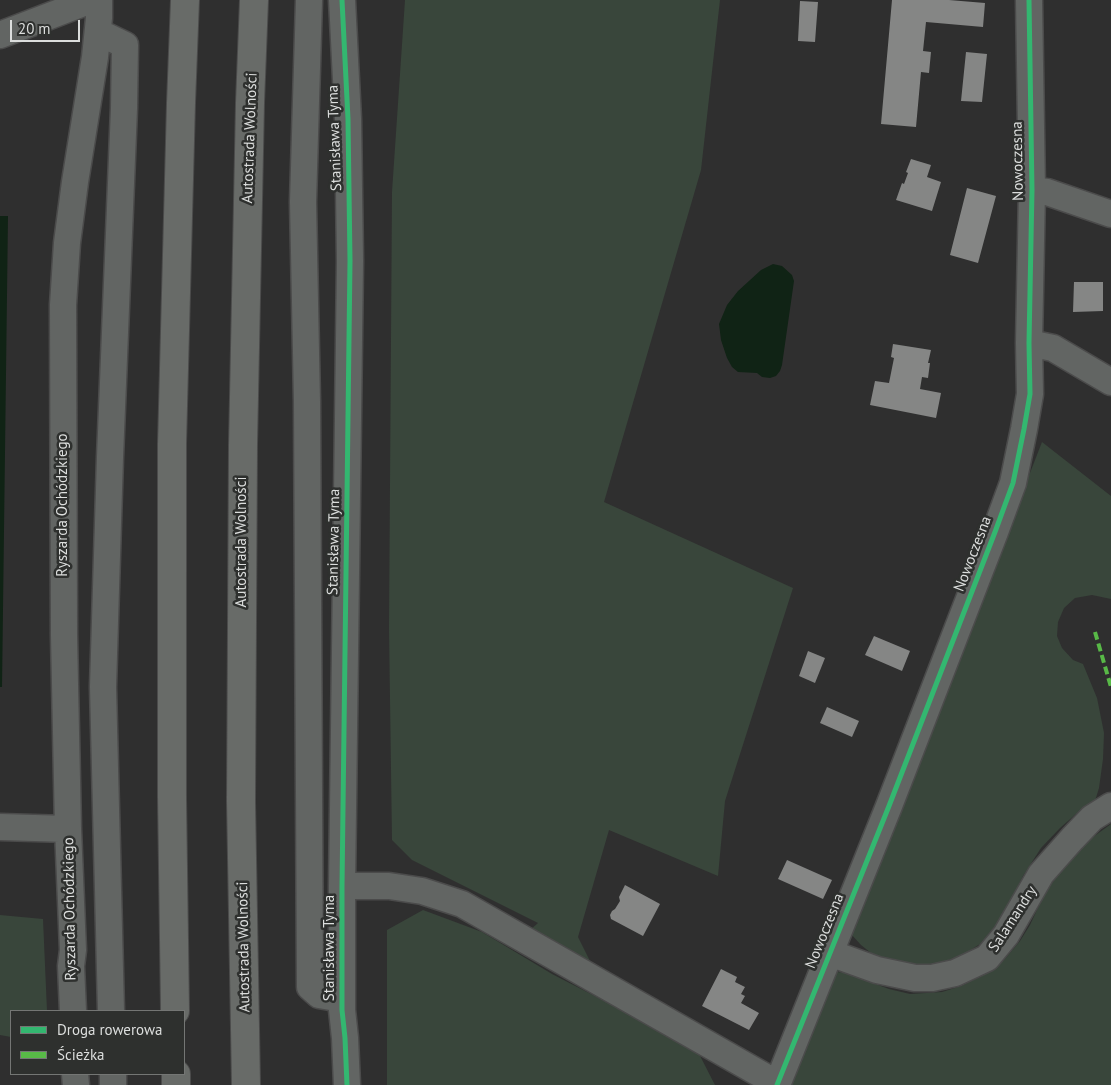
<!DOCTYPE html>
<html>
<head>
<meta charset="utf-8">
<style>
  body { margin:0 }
  #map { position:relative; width:1111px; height:1085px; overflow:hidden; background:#2f2f2f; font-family:"PT Sans",sans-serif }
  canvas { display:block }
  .legend { position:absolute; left:10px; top:1010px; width:175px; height:65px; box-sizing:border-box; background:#2e302e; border:1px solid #747674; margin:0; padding:6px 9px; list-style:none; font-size:15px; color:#dcdedd }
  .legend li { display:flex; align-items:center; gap:10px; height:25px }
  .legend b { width:25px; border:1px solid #747674 }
  .scale { position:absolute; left:10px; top:20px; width:70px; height:22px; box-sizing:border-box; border:2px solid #dcdedd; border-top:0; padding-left:6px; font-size:15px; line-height:18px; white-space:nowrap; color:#dcdedd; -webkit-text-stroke:4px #2e302e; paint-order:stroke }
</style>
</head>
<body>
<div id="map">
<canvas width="1111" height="1085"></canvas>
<ul class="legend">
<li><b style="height:6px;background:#33b770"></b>Droga rowerowa</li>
<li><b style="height:6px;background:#58b947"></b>Ścieżka</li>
</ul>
<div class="scale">20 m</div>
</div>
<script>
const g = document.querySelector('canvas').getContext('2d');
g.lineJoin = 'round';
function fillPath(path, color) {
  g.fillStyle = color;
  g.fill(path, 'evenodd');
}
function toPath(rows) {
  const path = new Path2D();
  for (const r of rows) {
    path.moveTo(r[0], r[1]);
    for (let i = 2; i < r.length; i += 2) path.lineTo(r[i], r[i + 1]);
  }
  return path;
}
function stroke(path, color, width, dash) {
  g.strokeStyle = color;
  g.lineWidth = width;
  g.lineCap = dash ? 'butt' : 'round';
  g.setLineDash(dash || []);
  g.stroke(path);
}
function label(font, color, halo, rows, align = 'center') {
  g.font = font + ' "PT Sans",sans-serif';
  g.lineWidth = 5;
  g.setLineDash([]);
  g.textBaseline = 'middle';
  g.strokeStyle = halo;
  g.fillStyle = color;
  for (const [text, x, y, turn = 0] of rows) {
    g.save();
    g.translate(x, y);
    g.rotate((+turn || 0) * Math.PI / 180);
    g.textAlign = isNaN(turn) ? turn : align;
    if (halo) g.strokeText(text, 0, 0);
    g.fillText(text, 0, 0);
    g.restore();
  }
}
fillPath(toPath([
  [405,0,720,0,701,170,604,502,793,588,725,801,718,876,609,830,578,937,591,963,529,931,538,923,412,860,392,840,389,628,392,192],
  [1042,442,1111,496,1111,599,1092,595,1075,598,1064,608,1058,622,1057,636,1062,648,1073,660,1083,664,1097,698,1104,733,1103,759,1099,788,1095,801,1084,807,1060,828,1041,848,1023,876,1001,920,980,944,961,956,939,963,921,965,899,964,871,953,861,945,851,934],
  [1111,824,1111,1085,789,1085,836,972,850,973,862,979,889,989,910,994,942,992,961,986,984,975,1004,960,1020,941,1030,925,1043,897,1060,871,1078,848],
  [423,910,482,932,552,974,696,1048,715,1085,387,1085,387,930],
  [0,915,43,919,47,1011,11,1011,11,1037,0,1035]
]), '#39463b');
fillPath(toPath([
  [0,216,8,216,2,687,0,687],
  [773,264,782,266,792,275,794,281,782,365,780,371,776,376,770,378,762,377,757,373,738,372,732,367,727,358,721,340,719,324,727,305,738,291,761,270]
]), '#102315');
fillPath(toPath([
  [892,0,949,0,985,3,983,27,926,22,923,51,931,52,929,73,921,72,916,127,881,124],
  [800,1,818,2,815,42,798,41],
  [966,52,987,54,982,102,961,101],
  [911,159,931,165,927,177,941,182,932,211,896,200,902,183,904,184,908,173,906,172],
  [967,188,996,196,978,263,950,255],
  [1074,282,1103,282,1103,311,1073,312],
  [893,344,931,350,928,363,930,363,928,378,922,377,920,389,941,393,936,418,870,405,875,381,889,383,894,358,891,357],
  [874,636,910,651,902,671,865,655],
  [808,651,825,658,815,683,799,676],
  [827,707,859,721,852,737,820,723],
  [787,860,832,880,823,899,778,879],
  [625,885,660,904,643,936,611,919,610,915,612,911,615,909,620,901,619,897],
  [721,969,737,977,735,982,745,987,741,994,745,996,741,1003,759,1013,749,1030,702,1006]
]), '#858685');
const minor = toPath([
  [309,0,303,202,307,402,310,987,319,995,342,999],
  [342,0,348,119,350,261,342,886,342,1010,345,1038,347,1085],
  [98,32,125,45,124,108,110,457,103,687,111,1011],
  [0,35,91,0],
  [1032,190,1047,192,1111,214],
  [1029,343,1053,348,1111,382],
  [0,827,68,829],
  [342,886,389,886,422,891,462,904,778,1084],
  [830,953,877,970,915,978,932,978,955,973,987,958,1006,935,1041,874,1072,839,1092,818,1111,806],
  [73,1011,71,966,73,950,68,829,64,635,63,305,67,243,75,182,95,57,99,18,99,0],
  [75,1074,76,1085],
  [113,1074,113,1085],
  [777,1085,889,806,995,532,1013,483,1024,429,1030,394,1029,343,1032,190,1029,0]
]);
const highway = toPath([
  [175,1011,172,797,172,444,181,103,185,0],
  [176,1074,176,1085],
  [246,1085,241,801,243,445,250,103,254,0]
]);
stroke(minor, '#4b4b4b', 29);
stroke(highway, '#4b4b4b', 30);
stroke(minor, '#626563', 26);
stroke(highway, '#686b68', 28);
stroke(toPath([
  [1095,632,1111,687]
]), '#58b947', 4, [8, 4]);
stroke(toPath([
  [342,0,348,119,350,261,342,886,342,1010,345,1038,347,1085],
  [777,1085,889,806,995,532,1013,483,1024,429,1030,394,1029,343,1032,190,1029,0]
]), '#33b770', 5);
label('15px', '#dcdedd', '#2e302e', [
  ["Autostrada Wolności",250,138,-88],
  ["Stanisława Tyma",335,138,-92],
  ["Nowoczesna",1018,161,-91],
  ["Ryszarda Ochódzkiego",63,505,-90],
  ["Autostrada Wolności",242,542,-90],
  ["Stanisława Tyma",334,542,-89],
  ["Nowoczesna",973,554,-69],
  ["Ryszarda Ochódzkiego",70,909,-91],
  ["Salamandry",1013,919,-57],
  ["Nowoczesna",825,931,-68],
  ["Autostrada Wolności",244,947,-91],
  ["Stanisława Tyma",330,948,-90]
]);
</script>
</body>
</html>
